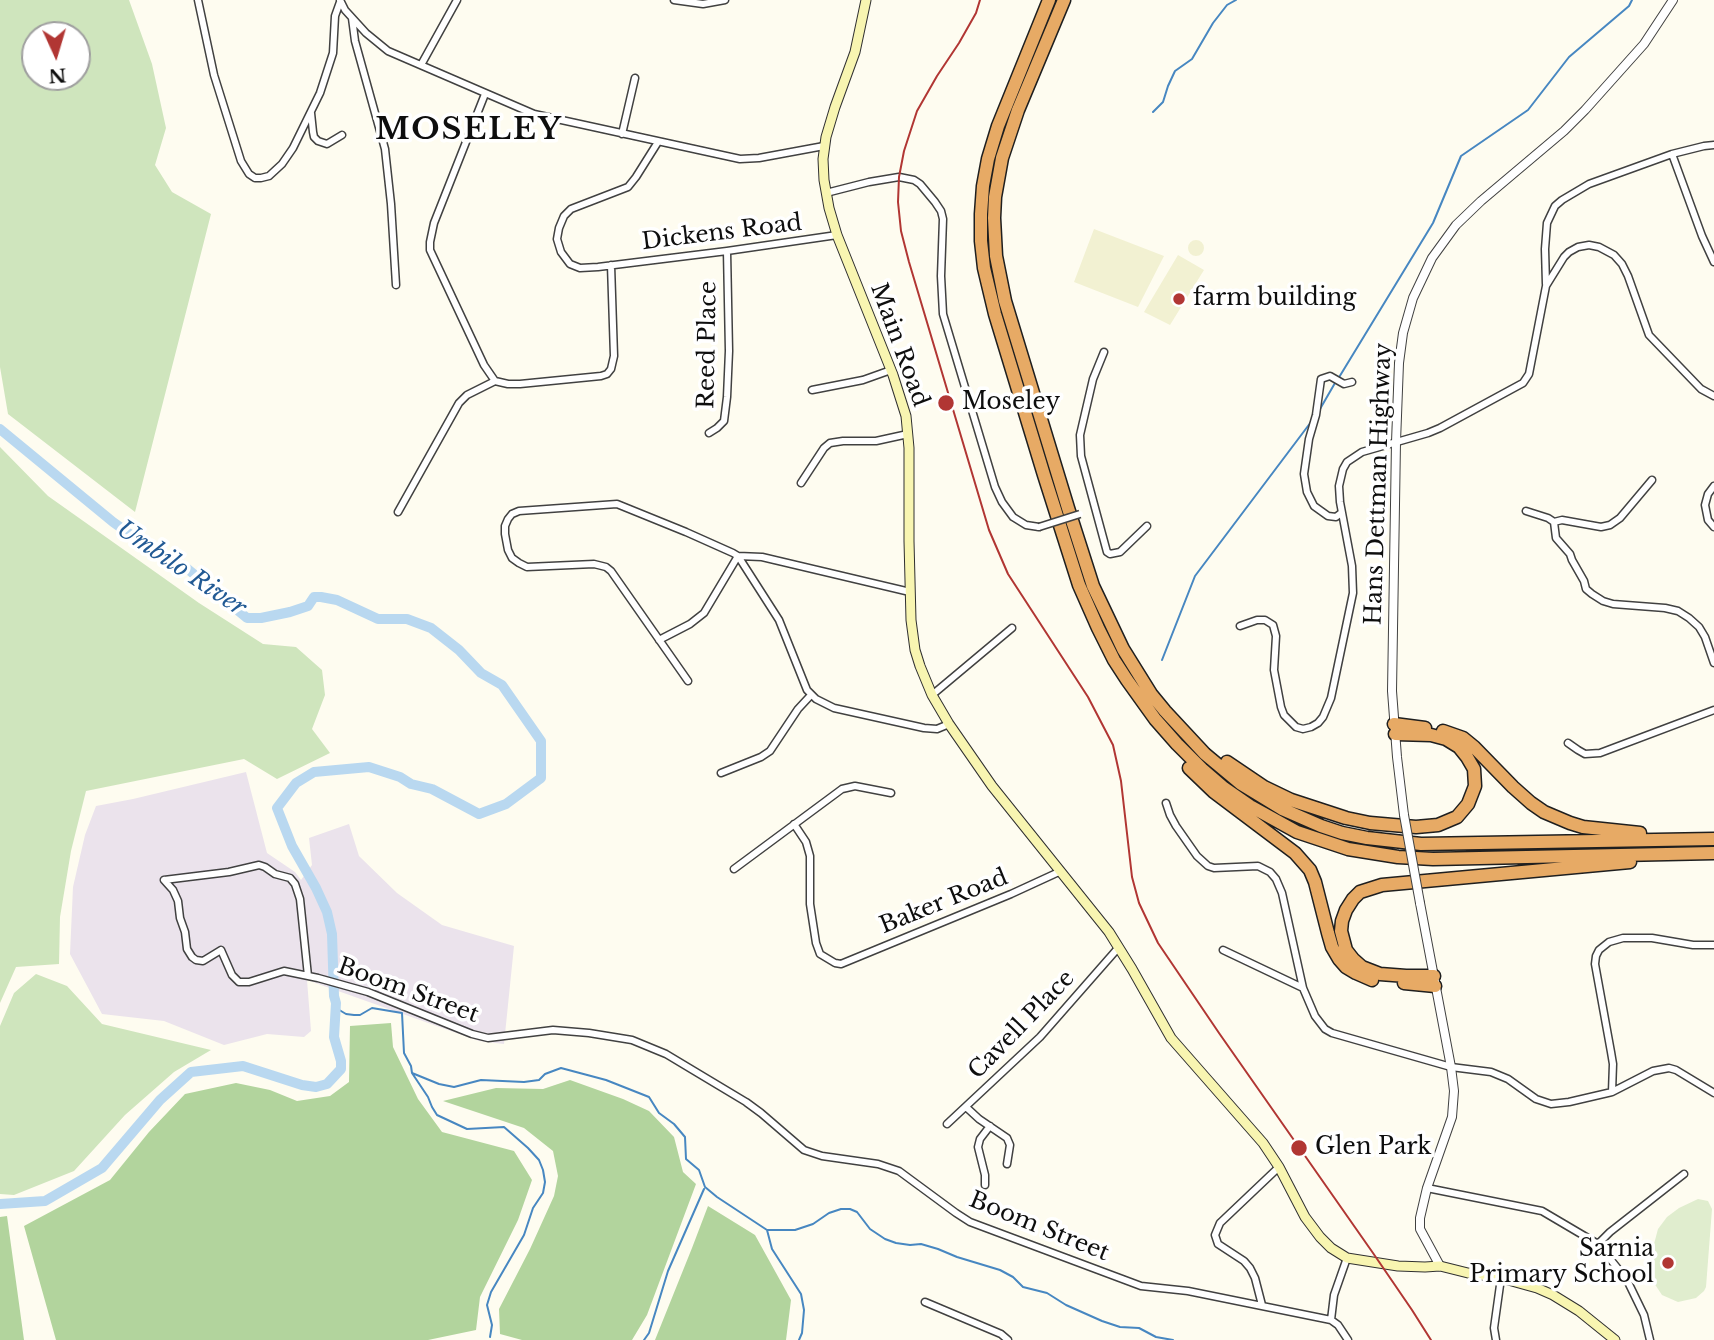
<!DOCTYPE html>
<html>
<head>
<meta charset="utf-8">
<style>
  body { margin:0 }
  #map { position:relative; width:1714px; height:1340px; overflow:hidden; background:#fefcf0; font-family:"Libre Baskerville",serif }
  canvas { display:block }
  .north { position:absolute; left:21px; top:21px; width:70px; height:70px; box-sizing:border-box; background:#fff; border:2px solid #9f9f9f; border-radius:50%; rotate:176deg; font-size:19px; font-weight:700; line-height:28px; text-align:center; color:#0e0e0e }
  .north::after { content:''; display:block; margin:auto; width:24px; height:32px; background:#b13633; clip-path:polygon(50% 0,100% 100%,50% 72%,0 100%) }
</style>
</head>
<body>
<div id="map">
<canvas width="1714" height="1340"></canvas>
<div class="north">N</div>
</div>
<script>
const g = document.querySelector('canvas').getContext('2d');
g.lineJoin = 'round';
function fillPath(path, color) {
  g.fillStyle = color;
  g.fill(path, 'evenodd');
}
function toPath(rows) {
  const path = new Path2D();
  for (const r of rows) {
    if (r.length === 3) {
      path.moveTo(r[0] + r[2], r[1]);
      path.arc(r[0], r[1], r[2], 0, 2 * Math.PI);
      continue;
    }
    path.moveTo(r[0], r[1]);
    for (let i = 2; i < r.length; i += 2) path.lineTo(r[i], r[i + 1]);
  }
  return path;
}
function stroke(path, color, width, dash) {
  g.strokeStyle = color;
  g.lineWidth = width;
  g.lineCap = dash ? 'butt' : 'round';
  g.setLineDash(dash || []);
  g.stroke(path);
}
function label(font, color, halo, rows, align = 'center') {
  g.font = font + ' "Libre Baskerville",serif';
  g.lineWidth = 7;
  g.setLineDash([]);
  g.textBaseline = 'middle';
  g.strokeStyle = halo;
  g.fillStyle = color;
  for (const [text, x, y, turn = 0] of rows) {
    g.save();
    g.translate(x, y);
    g.rotate((+turn || 0) * Math.PI / 180);
    g.textAlign = isNaN(turn) ? turn : align;
    if (halo) g.strokeText(text, 0, 0);
    g.fillText(text, 0, 0);
    g.restore();
  }
}
fillPath(toPath([
  [246,772,267,853,295,872,301,880,312,865,309,838,349,824,359,856,397,893,442,925,514,946,504,1044,479,1041,307,980,311,1031,304,1037,267,1034,224,1045,164,1021,102,1014,70,954,73,887,85,835,96,806,133,799]
]), '#ebe3ec');
fillPath(toPath([
  [1094,229,1164,256,1138,307,1074,282],
  [1196,248,8],
  [1178,255,1204,270,1170,325,1144,312]
]), '#f2f1d2');
fillPath(toPath([
  [0,0,129,0,152,64,166,128,155,165,172,192,211,214,135,512,8,414,0,367],
  [77,35,77,77,35,77,35,35],
  [0,447,48,496,199,603,263,644,296,647,322,670,325,695,312,729,330,753,277,779,244,759,86,791,71,851,60,917,59,964,16,967,0,1003],
  [36,974,67,986,102,1024,211,1050,174,1072,125,1115,74,1171,14,1195,0,1194,0,1026,14,993]
]), '#cfe5bd');
fillPath(toPath([
  [391,1023,393,1047,418,1099,442,1132,514,1151,532,1180,518,1220,480,1297,476,1330,428,1340,56,1340,24,1226,110,1180,149,1132,185,1094,236,1083,270,1090,297,1101,330,1096,349,1082,350,1026],
  [570,1080,623,1099,649,1111,674,1137,683,1172,696,1184,647,1315,632,1340,522,1340,500,1334,499,1309,530,1249,554,1196,558,1176,553,1151,524,1128,443,1101,496,1088,543,1089],
  [708,1206,755,1235,791,1300,786,1340,655,1340,692,1248],
  [7,1216,24,1340,0,1340,0,1217]
]), '#b2d49d');
fillPath(toPath([
  [1698,1199,1708,1201,1712,1209,1706,1287,1704,1291,1696,1298,1678,1302,1662,1295,1654,1283,1652,1265,1654,1244,1658,1229,1667,1217,1679,1208]
]), '#e0edce');
stroke(toPath([
  [1153,112,1163,102,1168,86,1175,71,1192,59,1213,23,1227,5,1236,0],
  [1338,379,1433,223,1461,156,1528,110,1569,57,1629,6,1632,0],
  [1320,409,1335,383],
  [1162,660,1195,576,1311,422],
  [336,1008,346,1014,354,1015,360,1015,372,1008,402,1013,404,1053,411,1066,412,1073,428,1097,432,1107,437,1115,467,1129,504,1127,528,1148,539,1160,543,1170,545,1182,543,1193,533,1208,524,1235,491,1292,487,1305,492,1325,490,1337],
  [412,1073,439,1084,454,1087,481,1080,524,1082,539,1080,545,1074,561,1068,606,1080,649,1097,659,1113,674,1124,685,1137,686,1159,699,1170,705,1187,717,1197,767,1230,795,1230,813,1224,829,1213,841,1209,850,1209,857,1212,870,1229,885,1239,896,1243,910,1245,921,1244,938,1249,957,1257,1000,1270,1013,1277,1023,1287,1047,1293,1066,1305,1102,1321,1120,1327,1139,1328,1156,1337,1173,1340],
  [767,1230,772,1249,801,1294,804,1310,802,1333,799,1340],
  [644,1340,649,1333,668,1271,704,1189]
]), '#4787c1', 2);
stroke(toPath([
  [0,429,113,522,134,537,184,566,247,618,261,618,290,612,308,606,314,597,321,597,337,600,378,619,407,619,431,628,459,650,481,673,502,685,541,741,541,778,506,804,479,814,432,789,411,784,400,777,369,767,314,772,296,783,277,808,292,846,316,888,327,912,332,934,334,996,336,1003,334,1037,341,1061,341,1069,327,1084,316,1087,302,1085,243,1066,191,1072,160,1100,102,1168,45,1201,0,1204]
]), '#b9d8f0', 10);
const minor = toPath([
  [198,0,214,75,241,161,249,174,255,178,261,178,269,176,282,164,293,148,320,93,333,53,335,16,340,2],
  [340,0,345,10,366,33,388,51,534,114,740,159,759,158,824,146],
  [674,0,703,4,725,0],
  [352,18,355,41,385,149,391,204,396,285],
  [421,65,457,0],
  [485,94,434,223,430,242,430,250,484,365,495,381,508,384,520,384,601,376,607,374,611,369,614,356,611,265],
  [311,113,313,132,314,137,318,141,327,144,342,135],
  [622,134,635,78],
  [658,142,636,177,628,187,571,209,564,216,559,228,557,239,561,252,570,264,580,268,598,267,727,251,837,235],
  [1672,154,1702,236,1714,262],
  [826,193,869,182,899,177,914,180,920,184,935,202,941,211,943,219,941,276,943,314,995,487,1002,502,1013,517,1026,525,1039,527],
  [1546,284,1545,249,1547,223,1555,206,1562,200,1589,184,1672,154,1704,146,1714,145],
  [1104,352,1093,379,1080,435,1081,456,1107,552,1110,554,1120,552,1147,526],
  [812,390,863,380,891,370],
  [709,433,717,428,724,421,727,397,729,351,727,251],
  [801,483,824,448,830,443,843,441,876,441,908,434],
  [1714,486,1708,494,1705,505,1708,520,1714,527],
  [1526,511,1548,518,1554,522,1562,520,1601,527,1610,525,1620,518,1652,480],
  [398,512,459,403,467,395,495,381],
  [1341,513,1336,517,1328,516,1314,506,1307,492,1304,474,1309,439,1316,415,1321,379,1330,376,1344,384,1352,382],
  [1554,522,1556,538,1570,554,1572,560,1584,581,1586,589,1592,594,1603,601,1613,604,1665,608,1678,611,1689,618,1699,627,1705,637,1714,663],
  [1240,626,1257,620,1265,620,1273,625,1276,636,1274,670,1281,707,1284,715,1296,727,1303,729,1311,727,1318,723,1323,717,1331,698,1353,593,1352,566,1340,502,1339,486,1343,469,1347,462,1362,452,1428,433,1440,428,1523,383,1529,374,1546,286,1564,257,1569,252,1578,247,1589,245,1599,247,1614,255,1622,264,1628,276,1649,335,1701,389,1714,396],
  [659,640,690,624,704,613,738,556,762,557,910,592],
  [688,681,611,571,606,567,594,564,527,567,519,563,512,558,508,550,505,534,505,526,508,519,512,514,519,511,617,504,686,532,733,553,738,556,779,620,807,690,816,699,834,708,924,728,937,729,949,724],
  [932,695,1012,628],
  [1568,743,1578,750,1585,754,1600,753,1714,710],
  [721,773,761,757,770,751,798,709,811,695],
  [1166,803,1170,815,1176,826,1197,856,1208,866,1214,868,1258,866,1270,872,1276,879,1282,893,1303,988,1315,1016,1325,1029,1332,1033,1451,1067,1491,1072,1508,1079,1536,1099,1551,1104,1569,1102,1612,1092,1653,1071,1669,1068,1676,1070,1714,1093],
  [794,824,806,842,810,856,810,904,816,943,820,954,835,963,841,964,1011,894,1061,871],
  [734,869,842,789,855,786,891,793],
  [164,880,173,890,178,901,180,918,185,932,187,949,192,957,196,960,203,961,221,950,232,975,239,982,249,982,284,971,318,978,368,992,472,1034,488,1038,553,1030,589,1033,632,1040,666,1054,746,1102,761,1113,804,1150,822,1156,878,1164,899,1171,956,1213,970,1222,1141,1286,1188,1291,1331,1320,1338,1325,1348,1340],
  [164,880,229,872,259,865,265,867,275,874,290,878,295,884,300,899,308,976],
  [1223,950,1303,988],
  [1612,1092,1613,1064,1611,1052,1595,964,1596,956,1599,950,1609,942,1623,938,1652,938,1693,945,1714,945],
  [966,1107,979,1119,1007,1138,1010,1145,1007,1164],
  [947,1124,1040,1037,1119,947],
  [985,1185,985,1175,978,1147,980,1139,990,1126],
  [1427,1188,1542,1211,1598,1244,1627,1280,1644,1315,1650,1340],
  [1598,1244,1610,1232,1684,1174],
  [925,1302,1001,1334,1008,1340],
  [1262,1305,1255,1278,1250,1268,1244,1261,1218,1244,1215,1235,1220,1223,1279,1167],
  [1331,1320,1334,1295,1347,1258],
  [1496,1340,1494,1328,1501,1278]
]);
const tertiary = toPath([
  [1404,815,1397,757,1392,691,1396,442,1399,363,1403,333,1413,298,1432,258,1456,225,1481,201,1564,131,1585,110,1644,44,1673,0],
  [1420,903,1451,1067,1454,1091,1452,1117,1427,1188,1420,1218,1420,1229,1440,1266]
]);
const secondary = toPath([
  [866,0,855,52,835,107,826,137,823,159,824,180,829,208,837,235,893,375,906,416,909,448,909,541,911,620,915,650,920,666,932,695,949,724,992,786,1109,932,1132,969,1171,1038,1263,1143,1279,1167,1305,1217,1320,1237,1331,1248,1347,1258,1398,1266,1425,1267,1440,1266,1468,1273,1501,1278,1537,1288,1553,1295,1579,1311,1615,1340]
]);
const motorway = toPath([
  [1049,0,998,126,988,159,983,186,981,214,981,241,984,268,995,314,1044,475,1079,585,1098,628,1114,660,1127,680,1155,719,1177,744,1202,769,1224,788,1250,806,1297,832,1348,849,1398,857,1433,859,1714,853],
  [1064,0,1018,110,1002,158,995,197,994,218,996,256,1005,301,1068,508,1093,586,1123,649,1151,694,1165,711,1205,754,1241,784,1282,809,1321,826,1342,833,1367,838,1421,844,1714,839],
  [1394,724,1425,728],
  [1443,731,1463,738,1474,747,1513,787,1531,803,1544,812,1570,823,1583,827,1640,833],
  [1227,762,1264,787,1291,800,1346,818,1370,823,1416,827,1438,825,1457,817,1468,804,1475,786,1474,769,1467,757,1459,747,1446,739,1431,735,1395,734],
  [1189,768,1214,792,1295,853,1310,870,1315,882,1328,933,1332,947,1339,959,1346,967,1356,973,1372,980],
  [1434,976,1406,976,1380,974,1362,967,1353,959,1346,950,1341,931,1342,921,1346,910,1353,899,1360,892,1382,885,1630,862],
  [1404,983,1435,986]
]);
stroke(minor, '#414141', 9);
stroke(tertiary, '#414141', 10);
stroke(secondary, '#303030', 11);
stroke(motorway, '#1f1f1f', 15);
stroke(minor, '#fff', 6);
stroke(tertiary, '#fff', 8);
stroke(secondary, '#f8f5b1', 9);
stroke(motorway, '#e7aa65', 12);
stroke(toPath([
  [980,0,976,13,959,43,937,76,917,111,904,151,899,177,898,202,901,231,909,262,989,530,1008,574,1088,697,1113,745,1121,781,1132,877,1139,903,1158,943,1219,1033,1373,1253,1412,1310,1431,1340]
]), '#b13633', 2);
const minorBridge = toPath([
  [1039,527,1080,514]
]);
const tertiaryBridge = toPath([
  [1404,815,1420,903]
]);
stroke(minorBridge, '#414141', 9, []);
stroke(tertiaryBridge, '#414141', 10, []);
stroke(minorBridge, '#fff', 6);
stroke(tertiaryBridge, '#fff', 8);
for (const [x, y, r, color] of [
  [1179,299,7,"#b13633"],
  [946,403,9,"#b13633"],
  [1299,1148,9,"#b13633"],
  [1668,1263,7,"#b13633"]
]) {
  const dot = new Path2D();
  dot.arc(x, y, r, 0, 2 * Math.PI);
  g.fillStyle = color;
  g.fill(dot);
  stroke(dot, '#fff', 2.5);
}
label('23px', '#0e0e0e', '#fff', [
  ["Dickens Road",722,233,-7],
  ["Reed Place",708,345,-89],
  ["Main Road",899,345,70],
  ["Hans Dettman Highway",1379,484,-88],
  ["Baker Road",944,902,-22],
  ["Boom Street",408,991,20],
  ["Cavell Place",1022,1025,-46],
  ["Boom Street",1039,1227,22]
]);
label('23px', '#0e0e0e', '#fff', [
  ["farm building",1193,299],
  ["Moseley",962,403],
  ["Glen Park",1315,1148],
  ["Sarnia",1654,1250,"right"],
  ["Primary School",1654,1276,"right"]
], 'left');
label('italic 24px', '#225a94', '#fff', [
  ["Umbilo River",181,569,34]
]);
g.letterSpacing = '2px';
label('bold 30px', '#0e0e0e', '#fff', [
  ["MOSELEY",469,131]
]);
g.letterSpacing = '0px';
</script>
</body>
</html>
